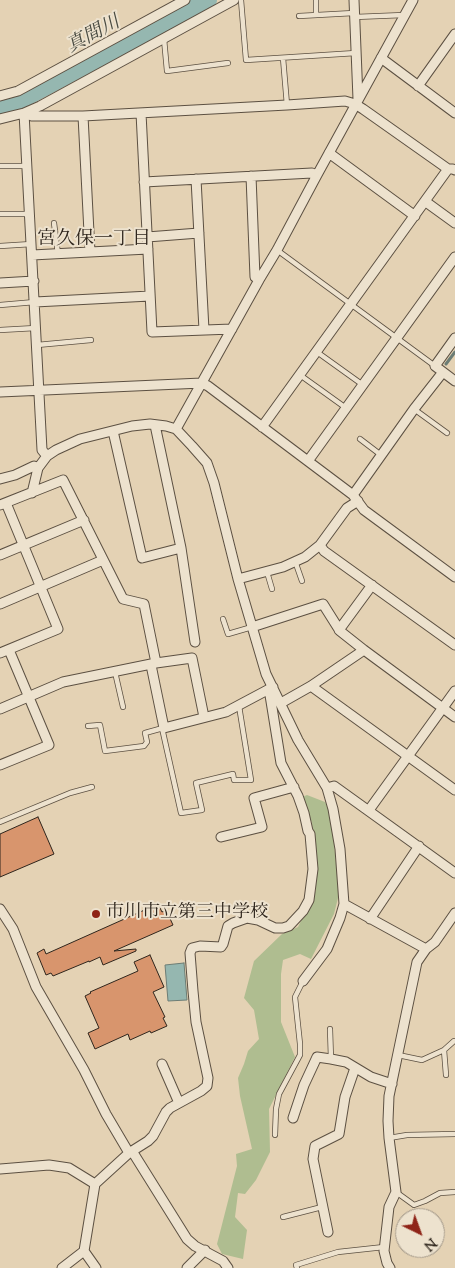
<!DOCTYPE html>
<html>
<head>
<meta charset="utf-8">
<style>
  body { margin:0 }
  #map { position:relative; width:455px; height:1268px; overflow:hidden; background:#e4d2b4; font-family:"Sorts Mill Goudy",serif }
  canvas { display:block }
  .north { position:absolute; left:395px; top:1208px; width:50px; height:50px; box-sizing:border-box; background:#ede2ce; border:1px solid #a19687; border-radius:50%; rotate:138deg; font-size:14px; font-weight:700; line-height:20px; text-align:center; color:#2e251c }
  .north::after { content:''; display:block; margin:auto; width:18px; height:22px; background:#8f2418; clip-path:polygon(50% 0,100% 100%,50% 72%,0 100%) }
</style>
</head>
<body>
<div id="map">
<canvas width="455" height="1268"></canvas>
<div class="north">N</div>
</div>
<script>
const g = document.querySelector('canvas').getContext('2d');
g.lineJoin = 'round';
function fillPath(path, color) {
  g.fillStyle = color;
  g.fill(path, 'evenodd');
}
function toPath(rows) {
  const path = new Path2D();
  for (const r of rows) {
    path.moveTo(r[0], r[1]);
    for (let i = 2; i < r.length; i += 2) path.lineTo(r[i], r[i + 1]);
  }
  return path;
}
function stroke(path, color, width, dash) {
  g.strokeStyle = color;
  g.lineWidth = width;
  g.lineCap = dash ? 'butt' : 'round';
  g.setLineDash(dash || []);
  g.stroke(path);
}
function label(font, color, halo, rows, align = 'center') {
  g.font = font + ' "Sorts Mill Goudy","Noto Serif JP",serif';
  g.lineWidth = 4;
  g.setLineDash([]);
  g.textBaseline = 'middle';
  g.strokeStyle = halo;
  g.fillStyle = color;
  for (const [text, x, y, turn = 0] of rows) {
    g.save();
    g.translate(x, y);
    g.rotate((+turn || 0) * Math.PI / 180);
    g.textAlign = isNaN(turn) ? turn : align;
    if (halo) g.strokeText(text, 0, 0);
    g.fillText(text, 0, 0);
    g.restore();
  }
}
fillPath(toPath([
  [307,795,325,802,331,813,339,894,334,914,311,959,300,954,283,960,281,974,281,1022,295,1057,269,1109,270,1152,256,1180,245,1194,238,1193,235,1217,247,1230,243,1259,222,1254,217,1244,237,1166,236,1154,252,1149,240,1096,238,1078,244,1064,248,1051,259,1039,254,1010,244,998,254,961,282,934,298,927,316,890,312,823,302,797]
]), '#afbd90');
const water = toPath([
  [184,963,187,1000,168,1001,165,965,184,963]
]);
fillPath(water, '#95b7b0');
stroke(water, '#6c7d75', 1);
stroke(toPath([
  [446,364,455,352]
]), '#6c7d75', 3);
stroke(toPath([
  [0,107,9,106,208,0]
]), '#95b7b0', 18);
const building = toPath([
  [38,817,54,854,0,877,0,834,38,817],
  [158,904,162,912,166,910,173,925,114,951,136,949,136,951,103,965,100,957,89,962,89,961,53,976,51,973,46,975,37,953,44,949,46,954,158,904],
  [150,955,164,987,153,992,165,1017,163,1018,167,1026,151,1033,150,1031,130,1040,128,1034,95,1049,88,1033,99,1028,85,996,91,993,90,992,138,971,134,962,150,955]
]);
fillPath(building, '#d8956d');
stroke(building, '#2e251c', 1);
const lane = toPath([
  [241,0,246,60,356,53],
  [316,0,316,15],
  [299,16,354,13],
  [355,17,404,15],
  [164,39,167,71,228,63],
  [283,58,287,105],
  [0,166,26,166],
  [0,214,29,214],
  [54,223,58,254],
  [0,246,32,244],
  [277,250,435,366],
  [0,305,35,302],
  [0,330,36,328],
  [37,345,91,340],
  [317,352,363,385],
  [300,375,346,408],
  [414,409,447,433],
  [360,439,381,455],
  [295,561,302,581],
  [267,572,272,589],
  [223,619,228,634,252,627],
  [115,672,123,707],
  [88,726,100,725,105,751,144,746,147,742,145,733,163,728],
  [162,728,181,813,202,810,196,783,233,774,234,780,251,780,239,706],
  [0,822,70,793,92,787],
  [330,1029,331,1059],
  [444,1050,446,1075],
  [398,1055,422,1060,444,1050,454,1041,455,1041],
  [275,1135,276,1109,279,1094,300,1055,300,1044,295,997,303,981],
  [389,1138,407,1135,455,1134],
  [396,1192,414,1205,425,1201,440,1193,455,1192],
  [283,1217,322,1207],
  [297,1268,296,1265,338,1252,384,1247]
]);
const street = toPath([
  [354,0,358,99],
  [381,58,455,113],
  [418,86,455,34],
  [0,96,18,91,185,0],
  [141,113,152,332,232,329],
  [83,116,90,252],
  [0,119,24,113,40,106,234,0],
  [329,153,415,216],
  [251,176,255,277,259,280],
  [196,179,204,330],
  [144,182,312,173,317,175],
  [426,202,455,223],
  [147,237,199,233],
  [32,255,148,249],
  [0,283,34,281],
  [35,302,150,296],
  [455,338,435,366,455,381],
  [0,392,202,383,208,386,353,495,364,510,455,577],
  [155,425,181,548,195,642],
  [262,427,448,169,453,169,455,170],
  [176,429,259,280,277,250,317,175,413,0],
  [113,431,142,558,181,548],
  [47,456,42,450,24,113,32,116,83,116,287,105,345,101,355,104,363,109,448,169],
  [308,461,455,257],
  [0,479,15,475,34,466,38,468],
  [32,493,38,468,47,456,56,450,80,439,132,426,150,424,166,426,176,429,192,446,207,463,214,483,238,579,266,674,298,740,327,788,333,809,340,849,344,904,340,918,327,949,303,981],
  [353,495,414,409,443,372],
  [0,505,63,480,123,599,144,604,156,663],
  [320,545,324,551,455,645],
  [0,555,84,520],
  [238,579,283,567,305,557,320,545,347,508,358,501],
  [0,604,103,560],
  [252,627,323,604,340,631,364,650,455,717],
  [339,630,372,585],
  [0,653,58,629,6,503],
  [151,665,164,728,226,712,273,687],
  [311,686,455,790],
  [281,703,311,686,364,650],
  [0,709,63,682,156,663,192,658,204,717],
  [0,765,49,745,9,650],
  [327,788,334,786,455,873],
  [369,810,455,691],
  [221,837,262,827,254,798,294,787],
  [344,904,426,949],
  [0,909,13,929,36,987,84,1070,106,1114,129,1153],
  [370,919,419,846],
  [162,1064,179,1103],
  [293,1118,304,1085,317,1057,331,1059,346,1062,371,1077,392,1084],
  [132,1151,187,1239,195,1246,223,1261,228,1268],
  [0,1169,49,1165,69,1168,95,1184],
  [328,1232,313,1159,315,1146,339,1134,345,1097,355,1068],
  [84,1251,96,1268],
  [62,1268,84,1251,95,1184,129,1153,148,1141,153,1136,166,1112,170,1108,201,1091,207,1086,208,1078,196,1022,193,991,190,953,192,948,200,946,221,947,223,944,228,926,233,923,247,918,258,920,275,928,283,928,289,926,303,911,309,900,313,869,310,834,308,831,304,813,298,796,281,763,269,689],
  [187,1268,205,1250],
  [390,1268,387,1263,384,1251,389,1207,396,1192,389,1138,388,1121,389,1096,417,962,426,949,435,942,455,913]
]);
stroke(lane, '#5c5042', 6);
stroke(street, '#5c5042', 11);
stroke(lane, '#ede2ce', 4.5);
stroke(street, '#ede2ce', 9);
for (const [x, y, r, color] of [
  [96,914,5,"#8f2418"]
]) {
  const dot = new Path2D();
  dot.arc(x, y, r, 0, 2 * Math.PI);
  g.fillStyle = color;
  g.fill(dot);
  stroke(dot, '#ede2ce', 2);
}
label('18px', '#2e251c', '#ede2ce', [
  ["市川市立第三中学校",106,914]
], 'left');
label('italic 19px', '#484a41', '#ede2ce', [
  ["真間川",94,36,-28]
]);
label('19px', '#2e251c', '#ede2ce', [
  ["宮久保一丁目",94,241]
]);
</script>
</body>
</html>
